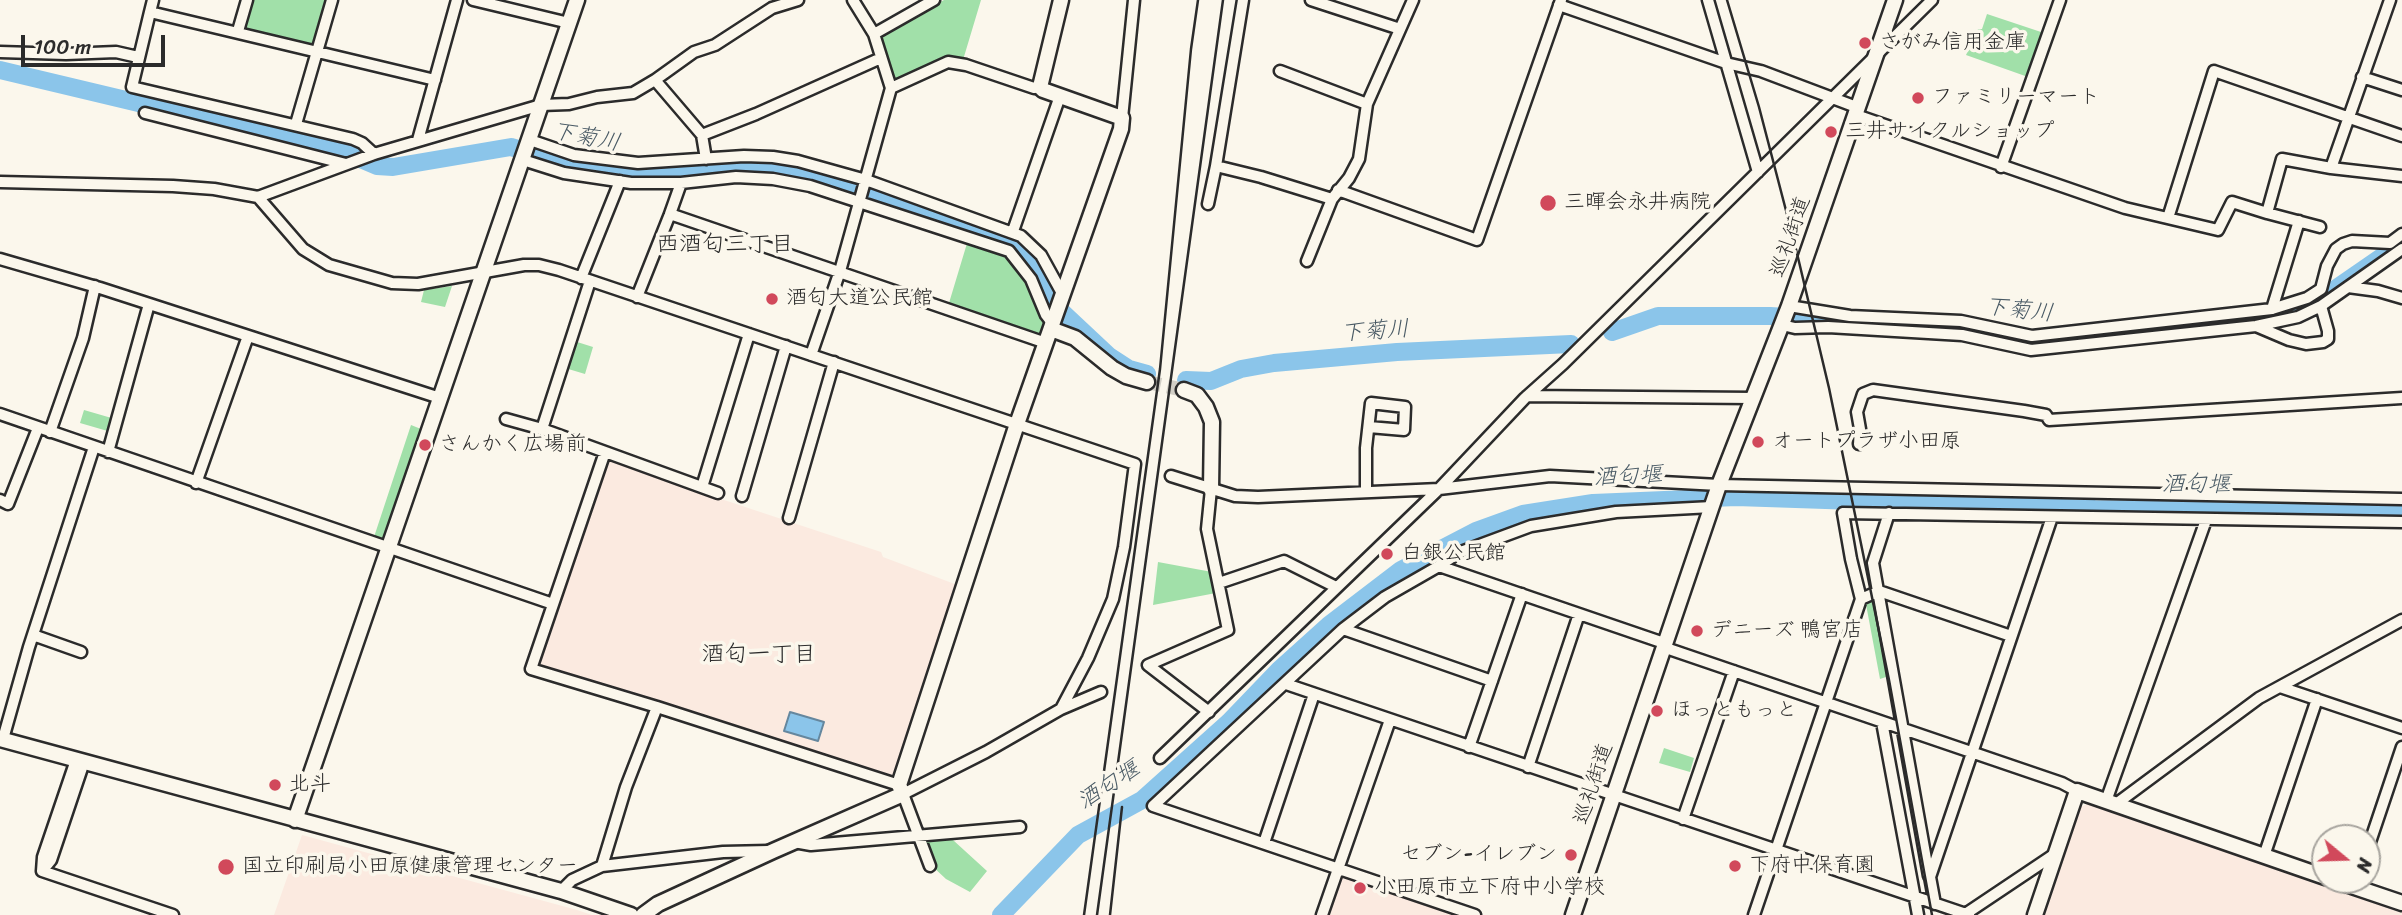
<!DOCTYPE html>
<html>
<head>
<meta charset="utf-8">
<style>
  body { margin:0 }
  #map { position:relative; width:2402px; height:915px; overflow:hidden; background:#fbf7ec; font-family:Sriracha,sans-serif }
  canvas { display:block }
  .north { position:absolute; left:2311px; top:824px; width:70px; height:70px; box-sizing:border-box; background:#fbf7ec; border:2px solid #a8a59f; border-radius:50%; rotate:109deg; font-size:19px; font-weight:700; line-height:28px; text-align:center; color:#2b2b2b }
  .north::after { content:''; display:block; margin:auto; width:24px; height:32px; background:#d1495b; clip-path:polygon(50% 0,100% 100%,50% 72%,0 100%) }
  .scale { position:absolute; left:21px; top:35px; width:144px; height:32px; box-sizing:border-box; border:4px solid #2b2b2b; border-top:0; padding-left:9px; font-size:21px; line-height:24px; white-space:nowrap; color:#2b2b2b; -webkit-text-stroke:5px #fbf7ec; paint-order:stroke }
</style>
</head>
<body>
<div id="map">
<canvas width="2402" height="915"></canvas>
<div class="north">N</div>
<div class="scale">100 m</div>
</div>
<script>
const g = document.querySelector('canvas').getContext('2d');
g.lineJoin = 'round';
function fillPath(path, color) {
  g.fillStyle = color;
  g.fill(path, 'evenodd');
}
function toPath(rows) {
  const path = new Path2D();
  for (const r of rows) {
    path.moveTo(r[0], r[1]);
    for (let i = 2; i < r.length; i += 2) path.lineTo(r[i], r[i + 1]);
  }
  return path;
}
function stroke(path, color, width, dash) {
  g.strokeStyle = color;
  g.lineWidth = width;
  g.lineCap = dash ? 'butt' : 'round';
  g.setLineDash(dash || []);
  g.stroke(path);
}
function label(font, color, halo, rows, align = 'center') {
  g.font = font + ' Sriracha,"Klee One",sans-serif';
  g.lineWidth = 7;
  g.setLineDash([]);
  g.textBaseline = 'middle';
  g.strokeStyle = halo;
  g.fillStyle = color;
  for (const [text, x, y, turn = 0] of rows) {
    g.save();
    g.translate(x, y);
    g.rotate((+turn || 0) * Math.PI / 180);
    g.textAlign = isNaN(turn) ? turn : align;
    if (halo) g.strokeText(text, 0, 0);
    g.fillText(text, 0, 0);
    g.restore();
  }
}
fillPath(toPath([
  [608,456,712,496,881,552,883,557,960,586,896,778,893,779,537,670,604,458],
  [2087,804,2402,913,2402,915,2045,915,2081,807],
  [302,835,577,910,592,915,274,915],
  [1340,873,1465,915,1326,915]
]), '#fbeae0');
fillPath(toPath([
  [252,0,327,0,314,46,244,28],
  [944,0,981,0,963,60,893,83,879,36],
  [1987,14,2044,33,2028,77,1966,55,1978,29,1982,29],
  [968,240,1003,252,1020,267,1048,327,1044,336,949,303],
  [452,286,445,307,421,302,424,290],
  [574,341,593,347,585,374,565,368],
  [84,410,115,419,111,432,80,423],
  [411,425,421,429,383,540,374,537],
  [1158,562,1212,572,1216,593,1153,605],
  [1878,593,1892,675,1880,679,1865,599],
  [1664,748,1694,758,1690,772,1659,763],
  [942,830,987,871,970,892,946,879,932,866,920,832]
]), '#a1e0a9');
const water = toPath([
  [790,712,824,722,818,741,784,731,790,712]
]);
fillPath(water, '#8bc5ea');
stroke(water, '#65879e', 2);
stroke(toPath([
  [0,70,344,152,377,166,393,167,511,147,552,159,618,171,662,172,743,165,804,172,1009,241,1024,252,1033,262,1051,301,1062,312,1109,356,1129,369,1147,374],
  [1612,332,1658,316,1770,316,1952,327,1986,332,2018,340,2039,342,2277,316,2294,312,2318,301,2402,243],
  [1186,380,1211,381,1241,369,1274,363,1397,352,1571,344],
  [1001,915,1078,835,1142,800,1229,722,1279,670,1329,625,1401,570,1476,531,1523,514,1593,503,1736,497,2095,509,2402,511]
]), '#8bc5ea', 18);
stroke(toPath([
  [1147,382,1184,390]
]), '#d1cec5', 14, [14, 7]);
const street = toPath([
  [473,0,569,23],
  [1243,0,1216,166,1261,177,1332,199,1349,178,1359,159,1367,104,1413,0],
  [1311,0,1400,29],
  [1708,0,1758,172],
  [1559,5,1726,63,1761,71,1859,108],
  [150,12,153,0],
  [238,31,247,0],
  [874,34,934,0],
  [0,52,66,54,116,52,138,57],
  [1280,71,1367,104],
  [2362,77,2402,90],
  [655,80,702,135,756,114,881,58],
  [891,88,948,62,966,65,1034,88,1040,87],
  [145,113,346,164],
  [1856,115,2125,208,2218,230,2232,202,2267,213,2282,159,2331,168,2402,176],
  [1122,118,1134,0],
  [296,124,332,0],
  [702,135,706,159],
  [418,140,457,0],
  [530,140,574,155,638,163,744,156,773,157,798,161,866,180,1021,236,1041,255,1063,295],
  [374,154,362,143,353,139,132,87,150,12,435,80],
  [523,160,564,173,631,183,681,183,736,177,773,179,810,186,1009,251,1031,279,1046,315,1053,324],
  [2001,167,2060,0],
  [2331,168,2390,0],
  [0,182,173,186,214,189,258,197,374,154,541,105,569,104,597,97,633,93,655,80,694,52,715,45,772,8,798,0],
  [1338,190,1477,240,1561,0],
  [258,197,303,249,329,265,392,283,418,284,524,265,539,265,559,270,1135,464,1124,547,1113,599,1088,658,1061,709],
  [1208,204,1216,166],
  [2267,213,2320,227],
  [670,214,681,183],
  [2168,218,2214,71,2402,136],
  [1013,231,1060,96],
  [0,259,100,288,440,398],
  [1307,261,1332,199],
  [581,278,620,181],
  [2348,287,2378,291,2402,298],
  [637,297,670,214,1046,343],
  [1789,306,1850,316,1961,321,2032,336,2272,309,2307,298,2321,289,2327,266,2336,249,2343,244,2352,241,2390,243,2402,234],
  [2272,309,2299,221],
  [1782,325,1795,328,1828,327,1962,335,2031,350,2256,326,2298,317,2321,306,2402,249],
  [2256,326,2289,340,2306,344,2323,342,2328,339,2328,331,2321,306],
  [811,355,840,271,891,88,874,34,853,0],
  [1527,396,1753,398],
  [0,414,553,604],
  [506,419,542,429,590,281],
  [542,429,718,493],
  [50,432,83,338,95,286],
  [1859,444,1860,429,1857,412,1863,394,1873,390,2024,411,2046,415,2049,420,2402,398],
  [108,452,149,304],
  [1171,476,1235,496,1258,497,1439,489,1550,476,1719,485,2402,499],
  [196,483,248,336],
  [702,487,749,334],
  [1366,492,1366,448,1371,403,1405,407,1404,430,1369,427],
  [742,496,786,346],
  [0,500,8,504,38,428],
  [1889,513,1873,563,1929,876],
  [789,518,834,362],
  [1439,566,1458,553,1531,526,1616,512,1712,507],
  [1219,583,1284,561,1336,587],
  [1861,599,1879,591,2011,636],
  [1343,629,1492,681],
  [33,635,81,652],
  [1663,647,2062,783,2077,791],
  [1286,684,1969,915],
  [2280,687,2402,728],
  [657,707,899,785],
  [1209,712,1148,665,1228,630,1207,529,1211,489],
  [1882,722,1918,915],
  [3,739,29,647,94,447],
  [1469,747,1522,594],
  [1160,758,1439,489,1525,398,1563,364,1932,0],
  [1528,767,1579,614],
  [2106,801,2206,520],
  [2116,804,2259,698,2402,620],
  [1683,819,1734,671],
  [794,842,811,845,1020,827],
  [1264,843,1314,694],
  [2367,851,2402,747],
  [2264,856,2317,699],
  [602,866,626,787,657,707,531,669,605,452],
  [930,866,903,794,986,752,1061,709,1101,692],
  [42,871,173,915],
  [42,871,51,860,84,762],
  [42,871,43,857,76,760],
  [561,891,572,880,602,866,723,852,769,851],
  [1935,904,1930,877,2052,517],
  [1322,915,1390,720],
  [1475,915,1153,806,1343,629,1385,597,1439,566,1664,643],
  [1754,915,1861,599,1851,559,1843,513,2402,522],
  [1964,915,2055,854]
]);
const secondary = toPath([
  [1051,329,1075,338,1112,368,1126,376,1147,382],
  [1184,390,1197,395,1206,407,1212,422,1211,489],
  [0,739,561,891,631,915],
  [295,820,577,0],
  [2334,880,2402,903],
  [643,915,658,904,773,851,903,794,899,785,964,586,1017,424,1121,129,1122,118,1043,90,1040,87,1061,0],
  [1573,915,1719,485,1789,306,1895,0],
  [2035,915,2077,791,2325,877]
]);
stroke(street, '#2b2b2b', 15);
stroke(secondary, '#2b2b2b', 19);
stroke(street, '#fbf7ec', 10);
stroke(secondary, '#fbf7ec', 14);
stroke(toPath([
  [1727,0,1759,107,1795,245,1829,388,1889,680,1932,915],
  [1084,915,1160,369,1191,49,1198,0],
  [1097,915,1223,0],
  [1110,915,1122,807]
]), '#2b2b2b', 2.5);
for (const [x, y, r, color] of [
  [1865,43,7,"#d1495b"],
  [1918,98,7,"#d1495b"],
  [1831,132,7,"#d1495b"],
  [1548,203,9,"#d1495b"],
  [772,299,7,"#d1495b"],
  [1758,442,7,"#d1495b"],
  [425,445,7,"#d1495b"],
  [1387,554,7,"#d1495b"],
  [1697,631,7,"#d1495b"],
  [1657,711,7,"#d1495b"],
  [275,785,7,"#d1495b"],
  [1571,855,7,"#d1495b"],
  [1735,866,7,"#d1495b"],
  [226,867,9,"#d1495b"],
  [1360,888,7,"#d1495b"]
]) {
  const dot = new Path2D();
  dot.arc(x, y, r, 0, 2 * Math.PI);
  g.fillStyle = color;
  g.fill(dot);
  stroke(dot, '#fbf7ec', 2.5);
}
label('21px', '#2b2b2b', '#fbf7ec', [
  ["さがみ信用金庫",1879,43],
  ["ファミリーマート",1932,98],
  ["三井サイクルショップ",1845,132],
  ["三暉会永井病院",1564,203],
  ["酒匂大道公民館",786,299],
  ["オートプラザ小田原",1772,442],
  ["さんかく広場前",439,445],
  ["白銀公民館",1401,554],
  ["デニーズ 鴨宮店",1711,631],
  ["ほっともっと",1671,711],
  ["北斗",289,785],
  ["セブン-イレブン",1557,855,"right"],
  ["下府中保育園",1749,866],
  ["国立印刷局小田原健康管理センター",242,867],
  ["小田原市立下府中小学校",1374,888]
], 'left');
label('21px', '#2b2b2b', '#fbf7ec', [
  ["巡礼街道",1791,237,-71],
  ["巡礼街道",1594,784,-72]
]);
label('italic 23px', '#485964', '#fbf7ec', [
  ["下菊川",586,138,11],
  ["下菊川",2019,311,6],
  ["下菊川",1375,332,-4],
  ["酒匂堰",1628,477,-3],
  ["酒匂堰",2196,485],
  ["酒匂堰",1109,786,-33]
]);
label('23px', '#2b2b2b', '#fbf7ec', [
  ["西酒匂三丁目",725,245],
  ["酒匂一丁目",759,655]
]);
</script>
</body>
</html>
